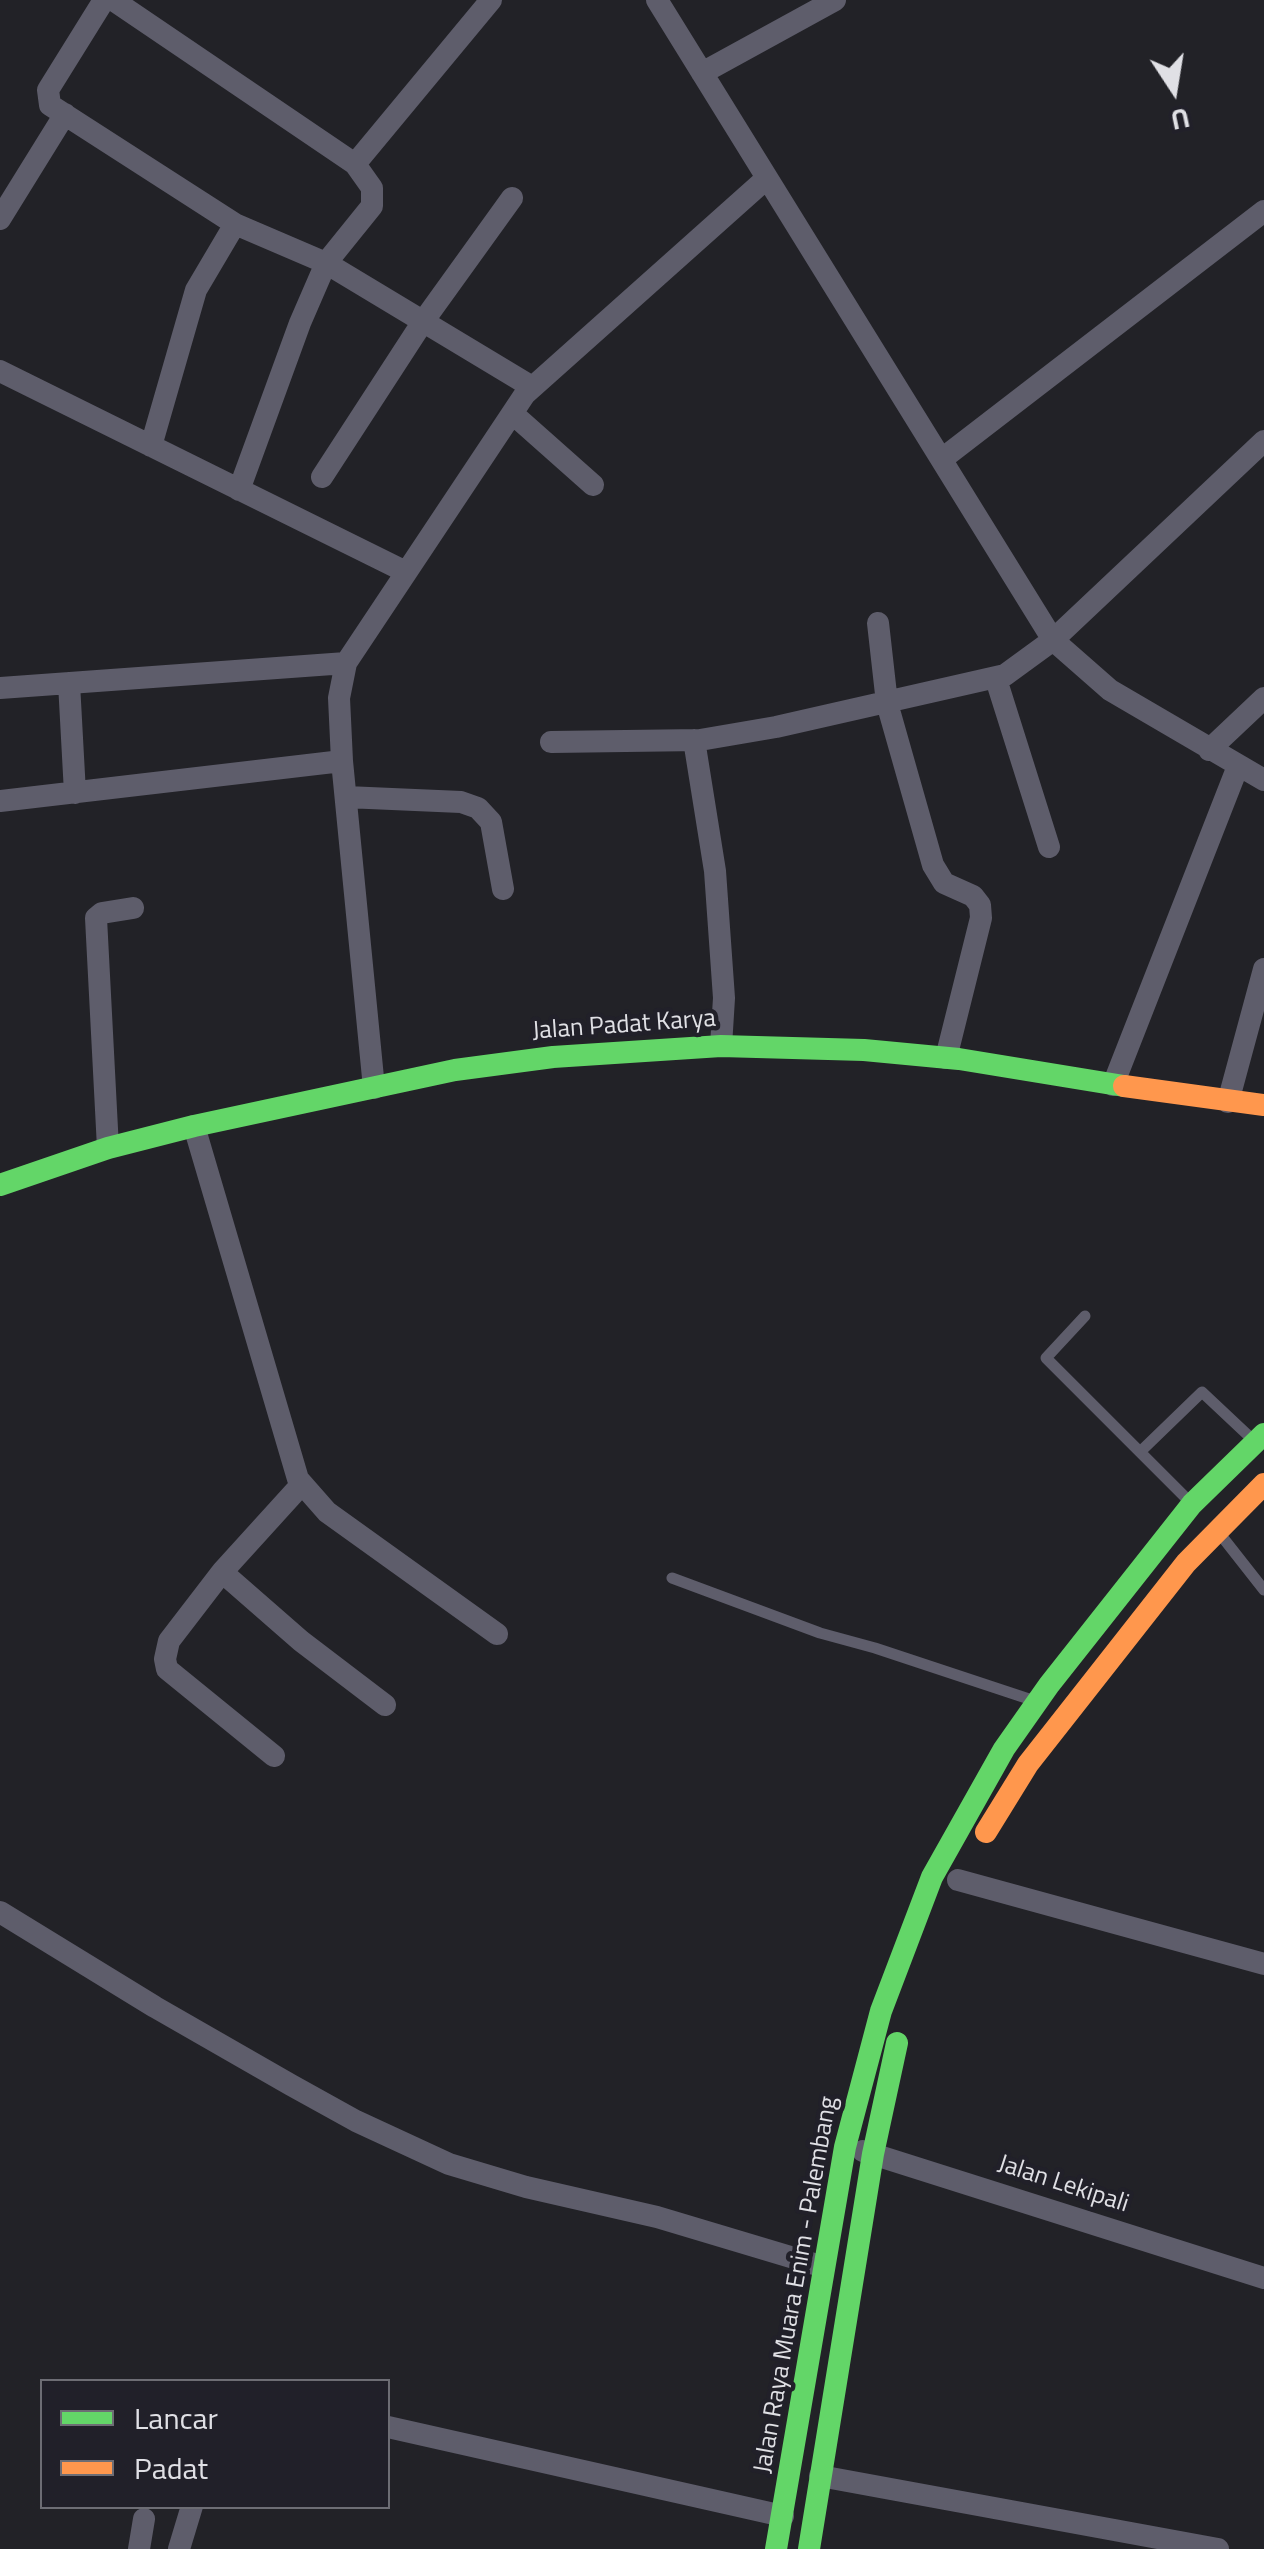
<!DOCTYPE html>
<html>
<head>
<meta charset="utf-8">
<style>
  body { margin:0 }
  #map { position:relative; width:1264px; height:2549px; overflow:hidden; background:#222227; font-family:"Titillium Web",sans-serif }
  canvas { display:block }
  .legend { position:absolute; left:40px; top:2379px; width:350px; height:130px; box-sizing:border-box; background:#212029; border:2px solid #6d6d74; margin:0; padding:12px 18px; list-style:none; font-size:30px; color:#e0e0e5 }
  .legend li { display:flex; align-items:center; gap:20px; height:50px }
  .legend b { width:50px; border:2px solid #6d6d74 }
  .north { position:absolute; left:1124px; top:40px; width:100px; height:100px; -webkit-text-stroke:8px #212029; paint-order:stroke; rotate:168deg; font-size:28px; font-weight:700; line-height:40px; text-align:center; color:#e0e0e5 }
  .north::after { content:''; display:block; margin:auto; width:35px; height:45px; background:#e0e0e5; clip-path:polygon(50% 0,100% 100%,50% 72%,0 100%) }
</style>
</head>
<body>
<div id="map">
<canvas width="1264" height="2549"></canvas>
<ul class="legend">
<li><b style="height:12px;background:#63d668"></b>Lancar</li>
<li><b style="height:12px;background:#ff974d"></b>Padat</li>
</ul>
<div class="north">U</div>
</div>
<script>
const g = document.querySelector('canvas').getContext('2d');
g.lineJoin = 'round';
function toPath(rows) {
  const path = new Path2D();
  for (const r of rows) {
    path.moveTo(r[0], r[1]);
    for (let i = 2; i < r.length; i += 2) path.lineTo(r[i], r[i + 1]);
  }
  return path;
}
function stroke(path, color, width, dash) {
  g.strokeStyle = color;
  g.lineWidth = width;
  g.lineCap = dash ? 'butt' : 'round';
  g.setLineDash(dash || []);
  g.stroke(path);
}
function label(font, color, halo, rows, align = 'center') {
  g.font = font + ' "Titillium Web",sans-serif';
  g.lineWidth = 9;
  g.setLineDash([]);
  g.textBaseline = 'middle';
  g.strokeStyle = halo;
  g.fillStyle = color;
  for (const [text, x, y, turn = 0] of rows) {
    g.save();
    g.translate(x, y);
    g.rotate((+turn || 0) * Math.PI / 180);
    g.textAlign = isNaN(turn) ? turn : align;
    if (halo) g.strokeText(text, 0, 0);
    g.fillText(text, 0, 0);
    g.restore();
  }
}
stroke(toPath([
  [1085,1316,1046,1358,1140,1452],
  [1187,1499,1140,1452,1202,1392,1252,1439],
  [1220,1534,1264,1590],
  [672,1578,820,1633,875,1648,1029,1699]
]), '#5e5d6b', 11);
stroke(toPath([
  [104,0,48,90,50,105,235,224,326,263,532,387],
  [113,0,355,164,372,188,372,206,326,263,300,323,239,490],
  [657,0,1053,640,1110,690,1264,780],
  [702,73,835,0],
  [355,164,491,0],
  [0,219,65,114],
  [0,371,406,572],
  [513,414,593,485],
  [151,446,196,290,235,224],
  [942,459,1264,211],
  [322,477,422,323,512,198],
  [878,623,887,703,933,865,944,883,973,896,980,905,981,918,946,1058],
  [996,679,1049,847],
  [69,683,75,793],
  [0,688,346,663],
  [694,740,715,871,724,998,721,1046],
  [551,742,700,740,776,727,1005,675,1053,640,1264,441],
  [1209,750,1264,698],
  [346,797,461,802,478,808,491,822,503,889],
  [0,801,342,761],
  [1113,1085,1238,766],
  [374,1088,342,761,339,698,346,663,525,394,767,178],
  [1228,1102,1264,969],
  [194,1126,298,1479,327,1512,497,1634],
  [108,1148,96,918,102,913,133,908],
  [301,1485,222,1572,301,1641,385,1705],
  [222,1572,169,1641,165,1659,167,1669,274,1756],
  [958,1880,1264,1964],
  [0,1912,155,2007,291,2085,356,2121,449,2164,526,2187,657,2217,824,2267],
  [863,2151,1264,2278],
  [388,2427,783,2516],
  [820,2476,1218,2549],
  [139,2549,144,2519],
  [179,2549,192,2506]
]), '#5e5d6b', 22);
stroke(toPath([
  [0,1185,108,1148,194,1126,455,1070,553,1057,721,1046,864,1050,959,1059,1124,1086],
  [776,2549,845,2147,881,2011,932,1877,1004,1749,1049,1685,1192,1504,1264,1434],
  [809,2549,873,2154,897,2043]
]), '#63d668', 22);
stroke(toPath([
  [1124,1086,1264,1105],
  [986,1832,1028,1764,1186,1563,1264,1484]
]), '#ff974d', 22);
label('25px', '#e0e0e5', '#212029', [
  ["Jalan Padat Karya",624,1026,-4],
  ["Jalan Lekipali",1063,2185,18],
  ["Jalan Raya Muara Enim - Palembang",797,2285,-80]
]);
</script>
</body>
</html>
